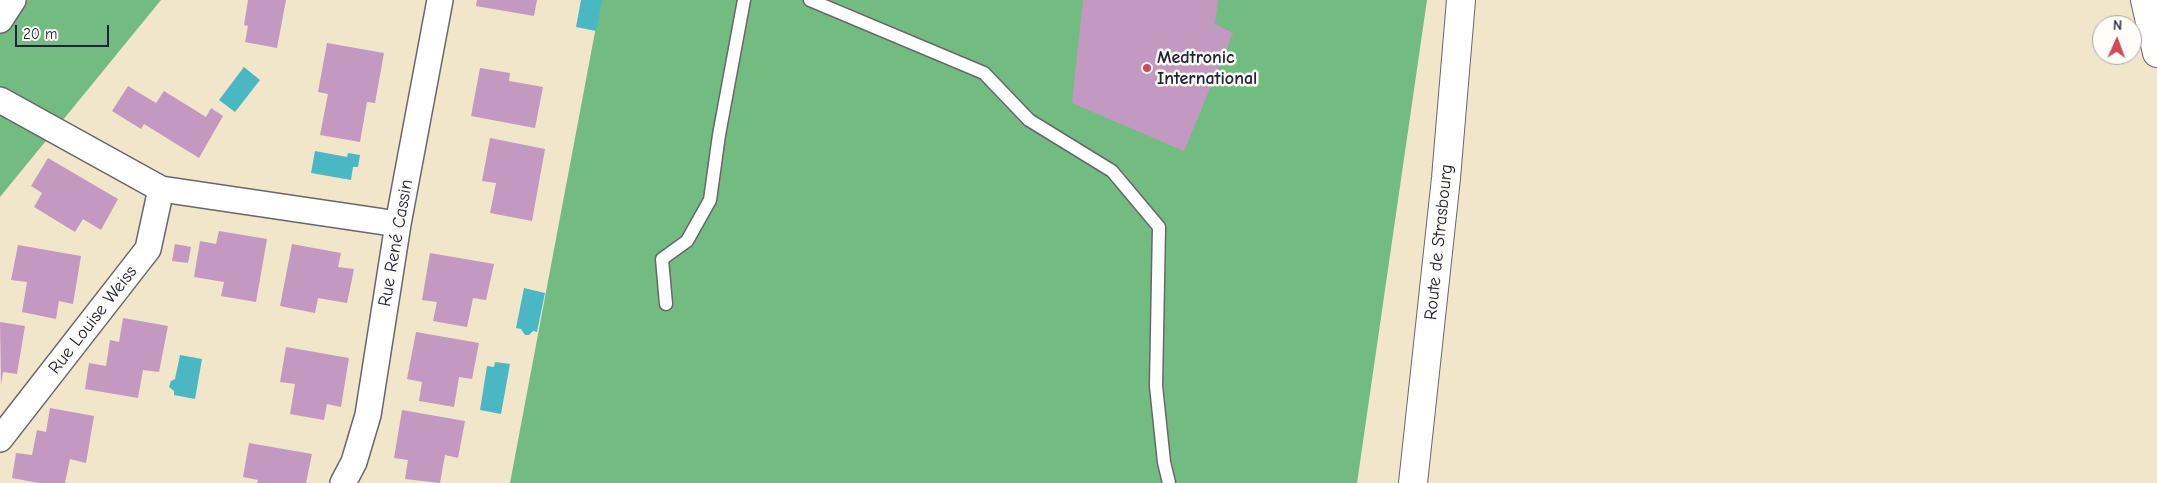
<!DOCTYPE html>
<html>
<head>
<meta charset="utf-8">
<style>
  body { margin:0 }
  #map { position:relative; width:2157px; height:483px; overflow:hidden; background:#f1e5ca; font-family:"Comic Neue",sans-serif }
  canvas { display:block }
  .north { position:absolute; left:2092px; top:15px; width:50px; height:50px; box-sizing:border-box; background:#fdfcf7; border:1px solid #a5a5ac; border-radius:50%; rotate:2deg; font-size:14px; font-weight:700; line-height:20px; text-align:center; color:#22223b }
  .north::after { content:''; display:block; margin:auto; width:18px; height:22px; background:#d1495b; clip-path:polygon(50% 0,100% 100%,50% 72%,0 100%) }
  .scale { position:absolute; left:15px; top:25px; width:94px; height:22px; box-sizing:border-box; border:2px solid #22223b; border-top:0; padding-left:6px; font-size:15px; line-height:18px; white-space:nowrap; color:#22223b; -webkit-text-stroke:4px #fdfcf7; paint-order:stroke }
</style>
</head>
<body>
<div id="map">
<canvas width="2157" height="483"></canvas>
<div class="north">N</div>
<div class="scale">20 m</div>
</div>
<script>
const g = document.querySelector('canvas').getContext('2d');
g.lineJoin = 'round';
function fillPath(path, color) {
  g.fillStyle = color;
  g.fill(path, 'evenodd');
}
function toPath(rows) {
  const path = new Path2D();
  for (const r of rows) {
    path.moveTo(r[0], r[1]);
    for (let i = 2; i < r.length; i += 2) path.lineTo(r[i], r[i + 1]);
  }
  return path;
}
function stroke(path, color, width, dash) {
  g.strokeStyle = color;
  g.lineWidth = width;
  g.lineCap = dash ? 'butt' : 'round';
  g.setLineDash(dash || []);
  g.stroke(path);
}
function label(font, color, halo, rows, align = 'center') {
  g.font = font + ' "Comic Neue",sans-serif';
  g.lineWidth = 5;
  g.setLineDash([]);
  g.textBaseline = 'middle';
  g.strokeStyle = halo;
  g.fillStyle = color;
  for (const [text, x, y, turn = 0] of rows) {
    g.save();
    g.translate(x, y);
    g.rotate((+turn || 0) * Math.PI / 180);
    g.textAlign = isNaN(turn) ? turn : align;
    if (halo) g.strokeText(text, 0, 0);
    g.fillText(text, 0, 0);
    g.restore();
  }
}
fillPath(toPath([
  [0,0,161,0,0,197],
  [601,0,1427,0,1357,483,510,483]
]), '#72bc82');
fillPath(toPath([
  [581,0,602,0,596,31,576,27],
  [244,67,260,80,235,112,219,100],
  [315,151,347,157,348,153,360,155,358,167,353,167,351,180,311,173],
  [524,288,545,293,537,332,533,331,529,335,525,335,521,329,516,328],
  [180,355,202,359,195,399,174,395,174,391,169,387,171,381,175,379],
  [495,362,510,364,501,414,480,410,487,366,494,367]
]), '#4ab8c3');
fillPath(toPath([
  [248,0,286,0,277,48,245,42,248,26,244,25],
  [477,0,537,0,534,16,476,6],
  [1083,0,1218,0,1215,24,1233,33,1184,151,1072,103],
  [327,43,384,53,375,103,367,102,360,142,320,135,328,94,318,92],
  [480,68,510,73,509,81,543,87,535,128,471,116],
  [128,86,156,103,164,91,206,117,211,108,223,116,199,158,144,124,141,129,112,111],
  [490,138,545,149,532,221,490,213,496,183,482,181],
  [48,158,118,199,101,230,83,219,75,232,34,207,42,193,31,186],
  [219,231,267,239,256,302,221,296,224,282,194,277,200,241,216,244],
  [175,244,191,247,188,263,172,261],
  [292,244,341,253,338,267,354,269,347,303,318,298,315,313,280,306],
  [18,245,81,256,73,304,59,301,56,319,22,312,27,282,11,280],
  [430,253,494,264,486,300,473,298,467,327,433,321,437,302,422,300],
  [123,318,168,326,159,372,143,370,138,398,85,389,89,363,106,366,110,340,119,342],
  [0,322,25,326,17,374,3,372,1,385],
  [416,332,479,343,472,379,459,377,454,407,419,401,422,382,407,379],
  [286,347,349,358,341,407,327,404,324,420,290,414,295,384,280,382],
  [50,408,94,416,86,463,70,459,65,483,39,483,12,478,16,453,32,455,37,430,46,432],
  [402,410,465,421,458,458,445,455,440,483,405,479,408,460,394,458],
  [249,443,312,454,306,483,257,483,258,480,243,477]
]), '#c399c2');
const lane = toPath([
  [810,0,984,73,1029,120,1112,171,1159,227,1156,386,1164,462,1169,483],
  [666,304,662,259,687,241,710,200,719,135,744,0]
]);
const street = toPath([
  [0,20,13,0],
  [0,100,161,189,398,224],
  [0,439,148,249,161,189],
  [343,483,354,462,368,415,398,224,440,0]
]);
const secondary = toPath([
  [1413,483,1446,178,1461,0]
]);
const highway = toPath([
  [2145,0,2157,53]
]);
stroke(lane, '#6a666d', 15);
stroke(street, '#6a666d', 28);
stroke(secondary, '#6a666d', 30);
stroke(highway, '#6a666d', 30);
stroke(lane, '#fff', 12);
stroke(street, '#fff', 25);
stroke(secondary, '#fff', 28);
stroke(highway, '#fff', 28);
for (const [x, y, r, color] of [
  [1147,68,5,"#d1495b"]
]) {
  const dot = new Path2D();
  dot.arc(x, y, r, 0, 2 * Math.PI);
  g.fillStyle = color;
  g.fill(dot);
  stroke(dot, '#fdfcf7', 2);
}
label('bold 18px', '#22223b', '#fdfcf7', [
  ["Medtronic",1157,58],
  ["International",1157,79]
], 'left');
label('18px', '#22223b', '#fdfcf7', [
  ["Route de Strasbourg",1439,242,-84],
  ["Rue René Cassin",396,243,-80],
  ["Rue Louise Weiss",93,320,-52]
]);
</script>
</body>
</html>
